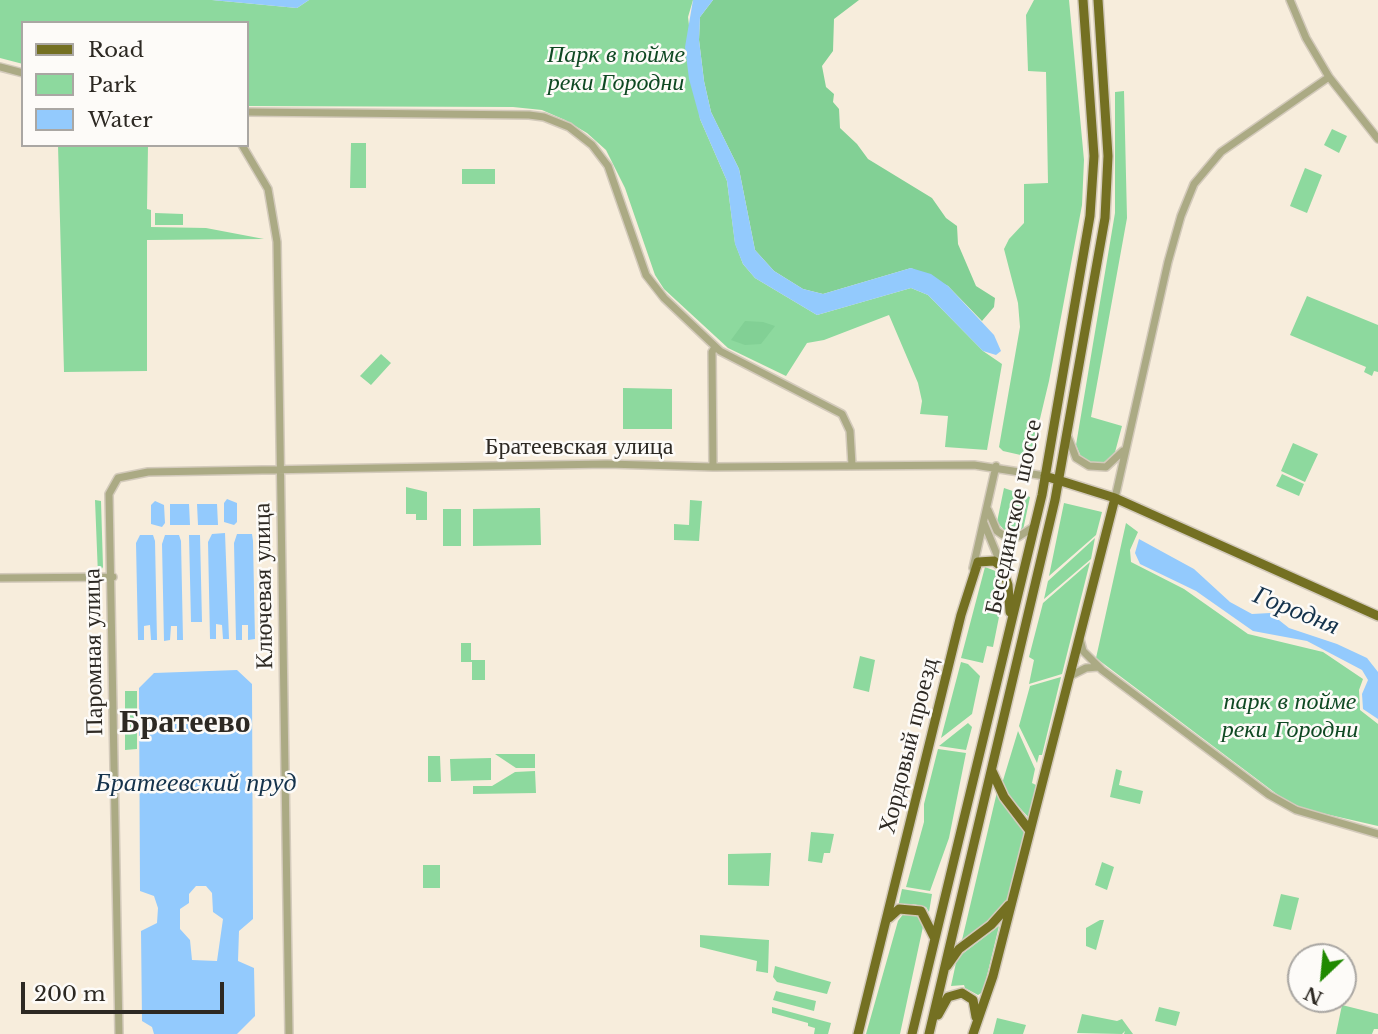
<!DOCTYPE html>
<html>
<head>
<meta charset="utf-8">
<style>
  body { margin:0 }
  #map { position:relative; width:1378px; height:1034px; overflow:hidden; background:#f7eddc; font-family:"Libre Baskerville",serif }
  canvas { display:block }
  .legend { position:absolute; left:21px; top:21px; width:228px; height:126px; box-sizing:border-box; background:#fdfbf8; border:2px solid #aaa7a3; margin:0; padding:9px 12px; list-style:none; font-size:21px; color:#2d2923 }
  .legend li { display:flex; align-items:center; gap:14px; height:35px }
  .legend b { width:35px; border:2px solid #aaa7a3 }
  .north { position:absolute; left:1287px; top:943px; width:70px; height:70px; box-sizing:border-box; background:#fdfbf8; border:2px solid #aaa7a3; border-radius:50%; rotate:206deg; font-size:19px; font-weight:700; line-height:28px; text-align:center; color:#2d2923 }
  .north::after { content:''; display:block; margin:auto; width:24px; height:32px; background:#208901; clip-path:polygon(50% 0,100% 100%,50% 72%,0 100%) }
  .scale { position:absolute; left:21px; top:982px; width:203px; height:32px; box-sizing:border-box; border:4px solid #2d2923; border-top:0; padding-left:9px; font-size:21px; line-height:24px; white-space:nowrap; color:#2d2923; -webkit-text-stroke:5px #fdfbf8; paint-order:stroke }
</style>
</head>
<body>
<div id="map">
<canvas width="1378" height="1034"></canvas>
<ul class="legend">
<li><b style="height:9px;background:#747022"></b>Road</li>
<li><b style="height:19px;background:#8dd99e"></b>Park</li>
<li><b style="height:19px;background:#93cafd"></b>Water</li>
</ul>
<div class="north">N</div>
<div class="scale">200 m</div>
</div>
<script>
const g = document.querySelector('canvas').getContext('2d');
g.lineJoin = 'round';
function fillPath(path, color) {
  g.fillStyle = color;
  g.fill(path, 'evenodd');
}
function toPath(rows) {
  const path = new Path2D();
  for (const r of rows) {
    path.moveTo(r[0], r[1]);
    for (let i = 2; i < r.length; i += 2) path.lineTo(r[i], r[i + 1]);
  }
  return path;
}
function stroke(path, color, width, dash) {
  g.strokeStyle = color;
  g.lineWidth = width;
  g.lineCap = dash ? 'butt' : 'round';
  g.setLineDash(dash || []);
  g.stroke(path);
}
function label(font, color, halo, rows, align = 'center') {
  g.font = font + ' "Libre Baskerville",serif';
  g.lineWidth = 5;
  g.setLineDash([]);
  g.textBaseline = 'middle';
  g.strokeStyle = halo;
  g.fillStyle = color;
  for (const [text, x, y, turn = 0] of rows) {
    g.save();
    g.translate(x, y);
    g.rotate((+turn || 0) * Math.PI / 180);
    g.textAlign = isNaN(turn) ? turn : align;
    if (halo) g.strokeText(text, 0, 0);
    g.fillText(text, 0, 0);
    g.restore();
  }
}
fillPath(toPath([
  [0,0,212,0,297,8,309,0,693,0,688,17,700,119,727,181,735,243,743,264,755,278,817,315,911,288,928,295,983,351,1002,364,987,450,945,447,948,416,920,414,922,401,918,383,889,315,824,340,807,343,786,376,728,348,664,289,655,275,625,188,606,150,587,133,565,120,542,110,513,107,247,106,247,23,23,23,23,64,0,58],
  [1034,0,1069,0,1084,160,1082,205,1049,381,1033,448,1025,456,1003,451,999,447,1020,327,1018,303,1004,249,1009,239,1024,223,1024,184,1048,183,1046,72,1028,71,1026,15],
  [1124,91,1127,218,1091,417,1122,426,1114,456,1104,464,1092,464,1082,459,1076,445,1115,213,1115,92],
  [1332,129,1347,136,1339,153,1324,145],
  [351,143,366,143,366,188,350,188],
  [58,145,148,145,147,209,151,210,151,227,206,228,264,239,147,240,147,371,64,372],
  [1305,168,1322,175,1307,213,1290,206],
  [462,169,495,169,495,184,462,184],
  [155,213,183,214,183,225,155,225],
  [1307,296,1378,325,1378,372,1374,371,1372,376,1364,372,1366,367,1290,335],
  [381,354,391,363,371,385,360,376],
  [623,388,672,389,672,429,623,429],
  [1293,443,1318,454,1305,482,1281,471],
  [1282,474,1304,484,1299,496,1276,486],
  [406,487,427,492,427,520,416,520,416,514,406,514],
  [1004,488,1030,497,1023,530,1019,533,1008,534,997,522],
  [95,500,101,501,103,567,98,575],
  [690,500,702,501,699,541,674,540,674,524,689,525],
  [1064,503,1102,512,1096,535,1049,576],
  [540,508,541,545,473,546,473,509],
  [443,509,461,509,461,546,443,546],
  [1126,523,1138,532,1130,550,1131,562,1184,589,1248,634,1323,652,1363,679,1359,690,1360,710,1378,724,1378,826,1304,809,1282,798,1096,658],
  [1095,538,1091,559,1044,599,1048,581],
  [1090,562,1062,674,1029,684,1034,660,1029,657,1043,603],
  [985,567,998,572,1003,597,993,647,987,646,983,663,961,658],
  [461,643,471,643,471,660,485,660,485,680,472,680,472,662,461,662],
  [860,656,875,660,869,692,853,688],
  [961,662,968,664,980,676,972,714,941,738],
  [1061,677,1042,755,1039,755,1037,763,1019,726,1030,686],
  [125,691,137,691,137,749,125,750],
  [968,723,972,727,966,750,939,746],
  [1018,731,1035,769,1032,783,1036,785,1029,818,1001,787],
  [938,749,966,753,949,838,930,891,906,887,924,822,924,804],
  [495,754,535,754,535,768,516,768],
  [428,756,440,756,441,782,428,782],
  [491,758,491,780,451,781,450,759],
  [1116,769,1122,771,1119,785,1143,791,1140,804,1110,797],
  [535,771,536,793,473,794,473,786,492,786,515,772],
  [997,792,1025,834,1004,910,962,940],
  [811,832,834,834,830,853,824,853,822,863,808,861],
  [771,853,769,886,728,885,728,854],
  [1102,862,1114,867,1107,890,1095,885],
  [423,865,440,865,440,888,423,888],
  [902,889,932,894,929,912,926,907,913,904,898,907],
  [1281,894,1299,898,1291,930,1273,926],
  [916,912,924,922,900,1034,866,1034,898,921,904,913],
  [1100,920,1104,920,1096,950,1086,946,1086,928],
  [999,926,983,992,978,995,965,988,964,985,951,986,957,958],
  [700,935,769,940,768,973,756,971,757,961,700,947],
  [775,966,831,982,827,994,777,982,773,977],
  [776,991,816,1001,814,1011,773,1000],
  [1342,1005,1378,1014,1378,1029,1374,1029,1372,1034,1336,1034],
  [772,1007,831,1023,828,1034,814,1034,815,1028,808,1026,808,1023,772,1013],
  [1159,1007,1180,1012,1176,1026,1155,1021],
  [1082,1014,1117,1021,1122,1019,1133,1034,1124,1034,1125,1031,1122,1034,1077,1033],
  [997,1018,1026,1025,1023,1034,993,1034]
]), '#8dd99e');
fillPath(toPath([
  [713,0,859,0,834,19,833,51,822,66,826,87,834,94,833,102,839,109,840,128,857,144,868,159,932,198,946,218,957,226,958,244,976,286,995,298,994,307,982,321,948,286,911,268,823,294,803,289,774,271,755,250,739,169,711,112,704,81,699,40,700,17],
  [745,321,763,322,775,326,761,344,745,345,731,340]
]), '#82d095');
fillPath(toPath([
  [212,0,309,0,297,8],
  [693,0,713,0,700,17,699,40,704,81,711,112,739,169,755,250,774,271,803,289,823,294,911,268,931,274,948,286,994,335,1001,351,996,355,983,351,928,295,911,288,817,315,755,278,743,264,735,244,727,181,700,119,689,79,685,47],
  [227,499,237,503,237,522,234,525,224,522,224,503],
  [155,501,164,505,165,523,162,527,151,524,151,505],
  [170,504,189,504,190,525,170,525],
  [197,504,217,504,218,525,198,525],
  [225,533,229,639,223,639,222,625,216,624,216,639,210,639,208,542,212,534],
  [237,534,252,534,253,541,255,639,248,640,248,625,242,625,242,640,236,640,234,543],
  [140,535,153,535,155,541,157,640,151,640,150,625,144,626,144,640,138,640,136,543],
  [165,535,179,535,181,541,183,640,177,640,177,626,171,626,170,640,164,641,162,544],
  [189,535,200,535,202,622,191,622],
  [1139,539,1194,569,1230,602,1252,614,1270,613,1289,628,1337,644,1367,658,1378,672,1378,719,1363,709,1362,694,1368,680,1362,670,1307,641,1253,631,1196,591,1140,564,1135,553],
  [237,670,252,684,253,919,239,931,238,961,254,968,255,1016,237,1034,154,1034,152,1027,142,1021,141,931,157,923,158,908,154,896,140,891,139,688,154,673],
  [196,886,206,886,212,893,213,912,223,919,217,961,192,960,190,940,180,929,180,909,189,903,189,894]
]), '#93cafd');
const minor = toPath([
  [1290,0,1306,38,1329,77,1378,139],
  [0,67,23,73],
  [247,112,529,115,544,117,569,127,592,145,608,166,646,275,664,298,720,351,842,414,850,431,852,465],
  [242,145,268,189,277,242,289,1034],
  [1068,437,1076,458,1089,466,1106,467,1123,451],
  [713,467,712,352,715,347],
  [1115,498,1168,262,1181,216,1194,184,1221,152,1329,77],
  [988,510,997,531,1006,537,1018,537,1035,526],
  [984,523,1002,567],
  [973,568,996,466],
  [0,578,113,577],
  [1080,639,1083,651,1102,670,1269,795,1296,810,1378,834],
  [1070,676,1086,668,1098,667],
  [119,1034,109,494,118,478,148,472,607,464,713,467,974,465,1045,476]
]);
const major = toPath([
  [1045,476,1115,498,1378,616],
  [992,771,1004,797,1030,831],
  [889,918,899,909,921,911,934,937],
  [947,966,959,949,991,925,1009,905],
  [938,1015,948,997,962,993,973,1000,976,1017],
  [858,1034,961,615,978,562,994,561,1002,567,1008,585,1010,612],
  [912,1034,1042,495,1090,216,1094,156,1083,0],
  [929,1034,1055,500,1105,218,1108,156,1098,0],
  [973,1034,993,976,1115,498]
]);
stroke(minor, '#d3cabb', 10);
stroke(major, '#d3cabb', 12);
stroke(minor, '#abaa84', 7);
stroke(major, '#747022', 9);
label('italic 24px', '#0f4923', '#fdfbf8', [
  ["Парк в пойме",616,55],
  ["реки Городни",616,83],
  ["парк в пойме",1290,702],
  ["реки Городни",1290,730]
]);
label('24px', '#2d2923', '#fdfbf8', [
  ["Братеевская улица",579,447],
  ["Бесединское шоссе",1014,517,-78],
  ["Ключевая улица",264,586,-91],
  ["Паромная улица",94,652,-91],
  ["Хордовый проезд",909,746,-76]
]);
label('italic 26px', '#15334c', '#fdfbf8', [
  ["Городня",1296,611,22],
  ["Братеевский пруд",196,784]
]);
label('bold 32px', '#2d2923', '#fdfbf8', [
  ["Братеево",185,723]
]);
</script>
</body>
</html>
